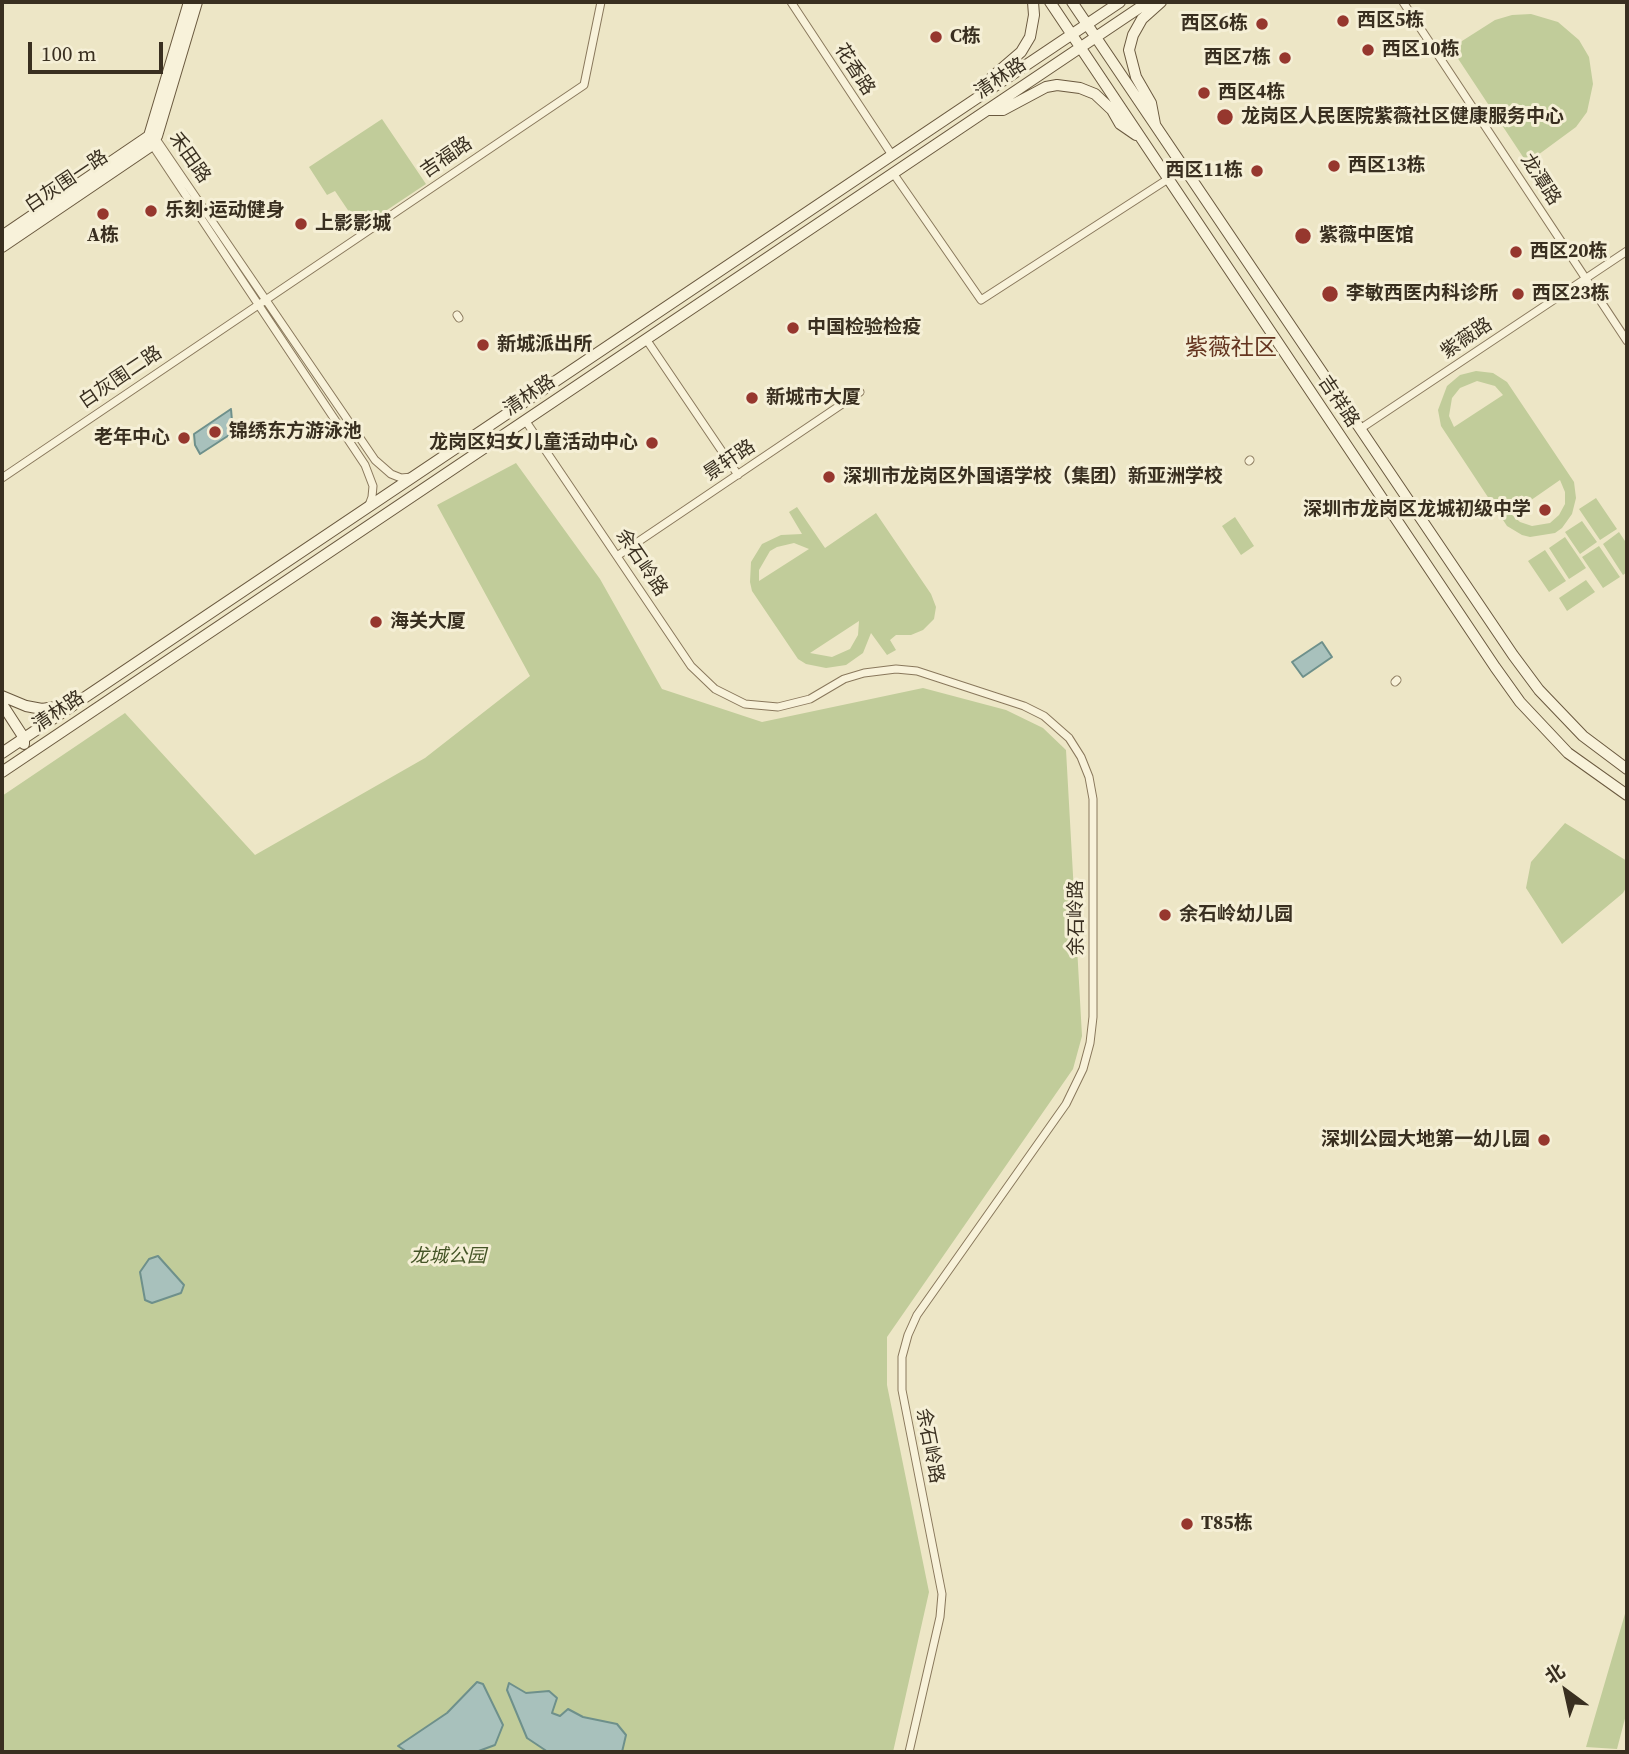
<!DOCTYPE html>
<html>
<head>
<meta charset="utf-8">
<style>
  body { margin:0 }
  #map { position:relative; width:1629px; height:1754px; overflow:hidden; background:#ede6c6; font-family:"Source Serif 4","Noto Sans SC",serif }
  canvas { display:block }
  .frame { position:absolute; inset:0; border:4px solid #392f20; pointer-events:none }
  .north { position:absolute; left:1531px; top:1656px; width:70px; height:70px; -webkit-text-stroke:5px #f5efd6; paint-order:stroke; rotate:327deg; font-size:19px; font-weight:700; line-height:28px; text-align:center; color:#392f20 }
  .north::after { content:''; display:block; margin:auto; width:24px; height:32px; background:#392f20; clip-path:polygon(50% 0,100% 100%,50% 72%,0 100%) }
  .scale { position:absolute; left:28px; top:42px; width:135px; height:32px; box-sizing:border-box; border:4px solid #392f20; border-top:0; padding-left:9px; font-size:21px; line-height:24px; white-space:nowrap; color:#392f20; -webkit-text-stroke:5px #f5efd6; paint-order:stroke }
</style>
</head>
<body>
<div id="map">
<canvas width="1629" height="1754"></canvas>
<div class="frame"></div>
<div class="north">北</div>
<div class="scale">100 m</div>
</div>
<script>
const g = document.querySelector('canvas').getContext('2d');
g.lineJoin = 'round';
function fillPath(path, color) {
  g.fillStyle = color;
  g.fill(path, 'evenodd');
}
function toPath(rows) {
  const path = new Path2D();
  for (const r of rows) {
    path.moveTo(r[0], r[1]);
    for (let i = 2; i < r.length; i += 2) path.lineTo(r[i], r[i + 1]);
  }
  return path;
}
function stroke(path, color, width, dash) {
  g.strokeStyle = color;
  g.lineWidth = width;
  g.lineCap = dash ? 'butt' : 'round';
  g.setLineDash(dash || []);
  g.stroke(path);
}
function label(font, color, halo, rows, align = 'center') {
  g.font = font + ' "Source Serif 4","Noto Sans SC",serif';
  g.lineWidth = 6;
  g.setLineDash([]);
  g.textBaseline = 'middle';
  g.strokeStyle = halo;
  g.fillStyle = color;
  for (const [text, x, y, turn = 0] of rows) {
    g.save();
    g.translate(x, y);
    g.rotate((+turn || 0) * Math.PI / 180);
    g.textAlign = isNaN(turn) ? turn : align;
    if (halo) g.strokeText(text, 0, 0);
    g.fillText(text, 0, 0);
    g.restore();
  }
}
fillPath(toPath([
  [1531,14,1558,22,1579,40,1589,57,1593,84,1587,112,1576,127,1527,163,1451,48,1495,20,1512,15],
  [382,119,426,184,360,228,335,191,327,195,309,167],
  [1476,371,1493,373,1507,382,1574,482,1576,498,1572,514,1562,528,1555,533,1530,537,1522,535,1507,526,1441,426,1438,410,1447,386,1460,375],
  [1477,381,1495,386,1503,395,1454,427,1449,416,1452,398,1460,388],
  [1560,480,1565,492,1565,504,1559,515,1550,523,1532,526,1520,522,1511,514],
  [516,463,600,579,662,689,762,722,923,688,1006,710,1043,728,1066,750,1082,1036,1073,1069,887,1337,887,1385,929,1592,893,1752,2,1752,2,796,125,713,255,855,425,758,530,676,437,505],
  [1596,498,1617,529,1600,540,1579,509],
  [797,507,825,548,876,513,931,594,936,607,934,619,923,630,911,635,896,635,890,640,896,650,887,655,871,633,863,653,846,665,826,668,806,664,798,659,752,591,750,582,751,562,762,544,781,535,802,534,789,512],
  [794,543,809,549,759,581,759,570,770,551,777,547],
  [859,621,858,635,850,649,832,657,810,653],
  [1235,517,1254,546,1241,555,1222,526],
  [1582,521,1597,542,1580,554,1565,532],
  [1619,532,1627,544,1627,572,1623,575,1603,544],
  [1565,537,1586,568,1569,579,1549,548],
  [1599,546,1620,577,1603,588,1582,557],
  [1545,550,1566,581,1549,592,1528,561],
  [1586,580,1595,592,1567,611,1559,598],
  [1565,823,1627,861,1627,886,1623,893,1562,944,1526,888,1531,862],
  [1627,1607,1627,1711,1617,1749,1586,1747]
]), '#c1cc9a');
const water = toPath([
  [231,409,232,421,237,430,200,454,195,445,194,434,231,409],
  [1322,642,1332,657,1303,677,1292,662,1322,642],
  [158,1256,184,1285,181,1293,152,1303,145,1300,140,1272,149,1259,158,1256],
  [477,1682,483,1684,503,1725,495,1745,476,1752,407,1752,398,1746,447,1713,477,1682],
  [509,1683,526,1693,549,1691,557,1698,552,1713,560,1716,568,1709,583,1717,617,1724,626,1735,622,1752,548,1752,527,1738,507,1690,509,1683]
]);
fillPath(water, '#a8c1bc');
stroke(water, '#6e908b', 2);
const street = toPath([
  [791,2,892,155],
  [1403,2,1627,341],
  [154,136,375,460,391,474,401,478,412,477],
  [151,143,365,465,373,486,372,497,369,505],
  [893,173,981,300,1168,179],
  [457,315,459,318],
  [646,339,738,475],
  [525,420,691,666,715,689,745,704,778,707,810,699,844,679,864,673,896,669,917,671,1024,706,1044,716,1069,738,1081,757,1089,777,1093,799,1093,1017,1090,1043,1083,1069,1066,1104,917,1315,908,1335,902,1357,902,1390,942,1594,940,1617,909,1752],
  [1360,429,1627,251],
  [1249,461,1250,460],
  [2,478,584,85,601,2],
  [617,556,860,392],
  [1395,682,1397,680]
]);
const secondary = toPath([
  [1050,2,1495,667,1520,702,1568,753,1627,795],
  [1072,2,1513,655,1539,690,1583,736,1627,769],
  [982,91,992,77,1021,52,1030,37,1034,15,1033,2],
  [988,110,1003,110,1046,87,1057,85,1080,88,1095,94,1112,110,1120,124,1136,135],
  [1155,124,1151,103,1136,77,1129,50,1133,35,1142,19,1161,2],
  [2,236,149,136,189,2],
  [2,247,151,146,157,136,197,2],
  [2,696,26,706,42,709,68,705],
  [2,704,24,738,24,744],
  [2,753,1120,2],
  [2,772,1148,2]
]);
stroke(street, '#89785c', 9);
stroke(secondary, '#6a593f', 12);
stroke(street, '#f8f2da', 7);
stroke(secondary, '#f8f2da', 10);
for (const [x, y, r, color] of [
  [1343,21,7,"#96372e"],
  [1262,24,7,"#96372e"],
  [936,37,7,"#96372e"],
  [1368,50,7,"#96372e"],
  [1285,58,7,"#96372e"],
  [1204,93,7,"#96372e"],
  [1225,117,9,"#96372e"],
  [1334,166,7,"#96372e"],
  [1257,171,7,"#96372e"],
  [151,211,7,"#96372e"],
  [103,214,7,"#96372e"],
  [301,224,7,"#96372e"],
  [1303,236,9,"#96372e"],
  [1516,252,7,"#96372e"],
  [1330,294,9,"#96372e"],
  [1518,294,7,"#96372e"],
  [793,328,7,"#96372e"],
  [483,345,7,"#96372e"],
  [752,398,7,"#96372e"],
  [215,432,7,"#96372e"],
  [184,438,7,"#96372e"],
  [652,443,7,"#96372e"],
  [829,477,7,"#96372e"],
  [1545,510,7,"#96372e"],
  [376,622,7,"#96372e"],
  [1165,915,7,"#96372e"],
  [1544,1140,7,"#96372e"],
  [1187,1524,7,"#96372e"]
]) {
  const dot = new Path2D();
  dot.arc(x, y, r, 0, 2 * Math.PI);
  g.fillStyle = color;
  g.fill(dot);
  stroke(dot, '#f5efd6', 2.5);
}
label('bold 19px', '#392f20', '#f5efd6', [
  ["西区5栋",1357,21],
  ["西区6栋",1248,24,"right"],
  ["C栋",950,37],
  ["西区10栋",1382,50],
  ["西区7栋",1271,58,"right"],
  ["西区4栋",1218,93],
  ["龙岗区人民医院紫薇社区健康服务中心",1241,117],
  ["西区13栋",1348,166],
  ["西区11栋",1243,171,"right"],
  ["乐刻·运动健身",165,211],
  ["上影影城",315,224],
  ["A栋",103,236,"center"],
  ["紫薇中医馆",1319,236],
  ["西区20栋",1530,252],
  ["李敏西医内科诊所",1346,294],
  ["西区23栋",1532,294],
  ["中国检验检疫",807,328],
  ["新城派出所",497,345],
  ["新城市大厦",766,398],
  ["锦绣东方游泳池",229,432],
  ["老年中心",170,438,"right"],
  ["龙岗区妇女儿童活动中心",638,443,"right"],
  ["深圳市龙岗区外国语学校（集团）新亚洲学校",843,477],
  ["深圳市龙岗区龙城初级中学",1531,510,"right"],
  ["海关大厦",390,622],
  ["余石岭幼儿园",1179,915],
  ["深圳公园大地第一幼儿园",1530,1140,"right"],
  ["T85栋",1201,1524]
], 'left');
label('19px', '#392f20', '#f5efd6', [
  ["花香路",854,70,57],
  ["清林路",1001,79,-34],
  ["禾田路",189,158,55],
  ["吉福路",447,158,-34],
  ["龙潭路",1540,180,57],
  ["白灰围一路",67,182,-34],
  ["紫薇路",1467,339,-34],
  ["白灰围二路",121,378,-34],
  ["清林路",530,396,-34],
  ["吉祥路",1338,402,56],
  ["景轩路",730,461,-34],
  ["余石岭路",641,563,56],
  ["清林路",59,712,-34],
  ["余石岭路",1077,918,-90],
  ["余石岭路",929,1446,79]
]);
label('italic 19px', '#455527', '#f5efd6', [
  ["龙城公园",448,1257]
]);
label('23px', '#653520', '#f5efd6', [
  ["紫薇社区",1231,349]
]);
</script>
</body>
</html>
